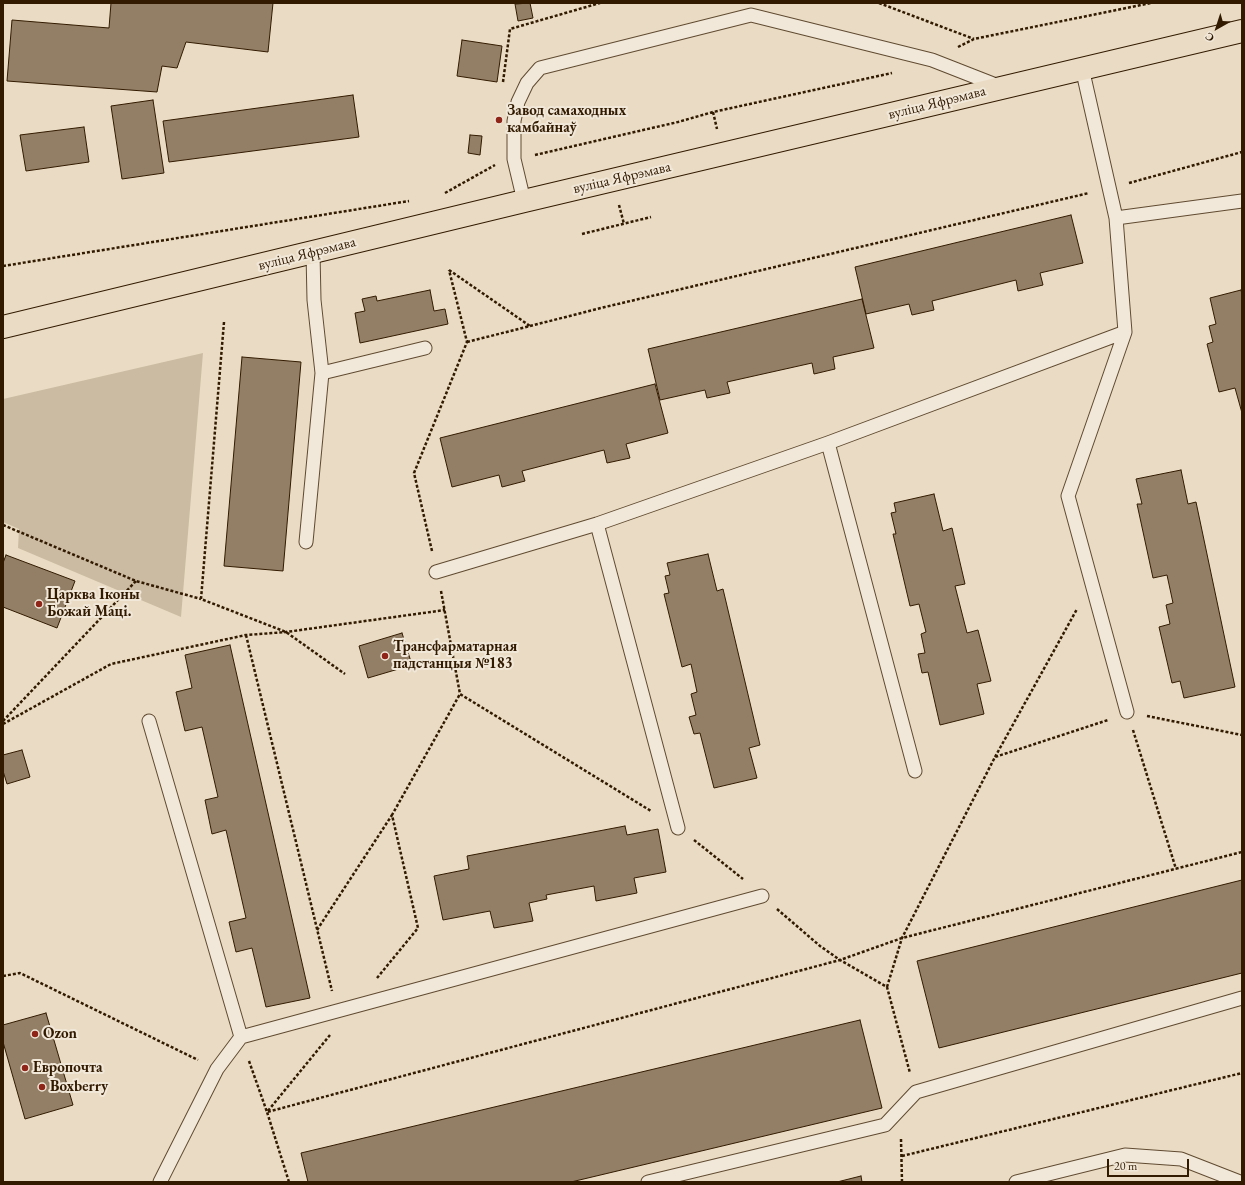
<!DOCTYPE html>
<html>
<head>
<meta charset="utf-8">
<style>
  body { margin:0 }
  #map { position:relative; width:1245px; height:1185px; overflow:hidden; background:#eadcc4; font-family:"EB Garamond",serif }
  canvas { display:block }
  .frame { position:absolute; inset:0; border:4px solid #321a00; pointer-events:none }
  .north { position:absolute; left:1197px; top:8px; width:40px; height:40px; -webkit-text-stroke:3px #f1e8d9; paint-order:stroke; rotate:219deg; font-size:11px; font-weight:700; line-height:16px; text-align:center; color:#321a00 }
  .north::after { content:''; display:block; margin:auto; width:14px; height:18px; background:#321a00; clip-path:polygon(50% 0,100% 100%,50% 72%,0 100%) }
  .scale { position:absolute; left:1107px; top:1159px; width:82px; height:18px; box-sizing:border-box; border:2px solid #321a00; border-top:0; padding-left:5px; font-size:12px; line-height:14px; white-space:nowrap; color:#321a00; -webkit-text-stroke:3px #f1e8d9; paint-order:stroke }
</style>
</head>
<body>
<div id="map">
<canvas width="1245" height="1185"></canvas>
<div class="frame"></div>
<div class="north">С</div>
<div class="scale">20 m</div>
</div>
<script>
const g = document.querySelector('canvas').getContext('2d');
g.lineJoin = 'round';
function fillPath(path, color) {
  g.fillStyle = color;
  g.fill(path, 'evenodd');
}
function toPath(rows) {
  const path = new Path2D();
  for (const r of rows) {
    path.moveTo(r[0], r[1]);
    for (let i = 2; i < r.length; i += 2) path.lineTo(r[i], r[i + 1]);
  }
  return path;
}
function stroke(path, color, width, dash) {
  g.strokeStyle = color;
  g.lineWidth = width;
  g.lineCap = dash ? 'butt' : 'round';
  g.setLineDash(dash || []);
  g.stroke(path);
}
function label(font, color, halo, rows, align = 'center') {
  g.font = font + ' "EB Garamond",serif';
  g.lineWidth = 4;
  g.setLineDash([]);
  g.textBaseline = 'middle';
  g.strokeStyle = halo;
  g.fillStyle = color;
  for (const [text, x, y, turn = 0] of rows) {
    g.save();
    g.translate(x, y);
    g.rotate((+turn || 0) * Math.PI / 180);
    g.textAlign = isNaN(turn) ? turn : align;
    if (halo) g.strokeText(text, 0, 0);
    g.fillText(text, 0, 0);
    g.restore();
  }
}
fillPath(toPath([
  [203,353,181,617,18,548,19,529,3,522,3,399]
]), '#cbbba3');
const building = toPath([
  [111,3,273,3,268,52,186,42,177,68,162,66,157,92,7,81,12,20,109,28,111,3],
  [530,3,533,18,518,21,515,4,530,3],
  [462,40,502,46,497,82,457,76,462,40],
  [353,95,359,137,169,162,163,121,353,95],
  [153,100,164,173,122,179,111,106,153,100],
  [84,127,89,162,26,171,20,135,84,127],
  [470,135,482,136,480,155,468,153,470,135],
  [1071,215,1083,263,1040,273,1043,285,1018,291,1016,280,932,301,934,310,912,315,909,304,866,314,855,267,1071,215],
  [430,290,434,311,445,309,448,324,360,343,355,313,365,311,362,299,376,296,377,301,430,290],
  [1241,290,1242,295,1242,413,1235,388,1219,392,1207,344,1213,342,1209,326,1216,324,1210,298,1241,290],
  [862,299,874,348,833,357,835,369,814,374,812,363,727,382,730,393,707,398,705,390,660,400,648,349,862,299],
  [242,357,301,362,283,571,224,566,242,357],
  [655,384,668,433,626,444,630,458,607,463,604,450,522,471,525,481,502,487,499,475,452,487,440,438,655,384],
  [1181,470,1188,504,1196,502,1235,687,1184,698,1180,681,1172,683,1159,627,1170,624,1166,605,1173,603,1167,575,1153,578,1137,504,1142,504,1136,479,1181,470],
  [934,494,943,531,952,528,965,584,955,586,967,633,978,630,991,681,977,684,984,714,940,725,928,672,922,673,918,654,925,653,921,634,926,632,919,604,910,606,893,534,896,534,891,513,896,512,894,503,934,494],
  [708,554,717,591,723,589,760,745,749,748,757,778,714,788,700,733,694,734,689,717,696,715,691,694,697,692,691,664,682,667,664,594,669,593,665,576,670,575,667,563,708,554],
  [6,555,75,581,57,628,3,607,3,563,6,555],
  [402,633,412,665,368,678,359,646,402,633],
  [230,645,310,998,266,1007,252,948,236,952,229,922,246,918,226,830,212,834,205,800,218,797,202,727,185,731,176,692,192,688,185,655,230,645],
  [22,750,30,777,7,784,3,771,3,755,22,750],
  [625,826,627,835,658,829,666,872,634,878,637,893,596,901,594,886,546,895,547,899,529,903,533,921,494,928,490,911,443,920,434,876,469,869,467,856,625,826],
  [1242,880,1242,973,939,1048,917,961,1242,880],
  [46,1013,73,1105,25,1119,3,1042,3,1025,46,1013],
  [860,1020,882,1108,571,1182,308,1182,301,1153,860,1020],
  [861,1176,862,1182,837,1182,861,1176]
]);
fillPath(building, '#927f66');
stroke(building, '#321a00', 1);
const lane = toPath([
  [1082,68,1116,218,1125,332,1068,496,1127,712],
  [524,201,514,159,514,121,518,102,527,83,540,68,751,15,932,60,1001,87],
  [1116,218,1242,201],
  [313,253,314,300,322,373,425,348],
  [828,443,915,771],
  [597,524,678,828],
  [306,542,322,373],
  [436,572,597,524,828,443,1125,332],
  [149,721,241,1037],
  [160,1182,217,1069,241,1037,762,896],
  [648,1182,885,1125,916,1092,1242,998],
  [1016,1182,1125,1155,1181,1159,1240,1182]
]);
const primary = toPath([
  [3,327,524,201,1242,31]
]);
stroke(lane, '#604a31', 15);
stroke(primary, '#321a00', 24);
stroke(toPath([
  [879,3,974,39],
  [958,47,974,39,1151,3],
  [503,82,510,29,600,3],
  [713,112,717,129],
  [535,155,678,122,713,112,892,73],
  [1129,183,1242,152],
  [445,193,495,165],
  [619,205,624,224],
  [582,234,651,217],
  [3,266,409,201],
  [449,270,530,326],
  [224,322,201,599,286,632,345,674],
  [467,342,605,307,1089,193],
  [3,525,136,581,201,599],
  [432,551,414,473,467,342,449,270],
  [441,591,460,694,651,811],
  [246,635,332,991],
  [1147,716,1242,735],
  [3,721,136,581],
  [3,724,111,664,246,635,286,632,445,610],
  [1133,730,1176,869],
  [995,757,1077,609],
  [694,840,743,879],
  [777,909,820,946,840,960,887,987,910,1073],
  [317,930,392,815],
  [3,976,20,973,198,1060],
  [377,978,418,928,392,815,460,694],
  [887,987,902,938,995,757,1108,720],
  [249,1061,267,1112,840,960,902,938,1242,852],
  [901,1139,902,1182],
  [902,1156,1242,1073],
  [289,1182,267,1112,330,1035]
]), '#321a00', 2.5, [3, 2]);
stroke(lane, '#f1e8d9', 13);
stroke(primary, '#eadcc4', 22);
for (const [x, y, r, color] of [
  [499,120,4,"#8f2418"],
  [39,604,4,"#8f2418"],
  [385,656,4,"#8f2418"],
  [35,1034,4,"#8f2418"],
  [25,1068,4,"#8f2418"],
  [42,1087,4,"#8f2418"]
]) {
  const dot = new Path2D();
  dot.arc(x, y, r, 0, 2 * Math.PI);
  g.fillStyle = color;
  g.fill(dot);
  stroke(dot, '#f1e8d9', 1.5);
}
label('15px', '#321a00', '#f1e8d9', [
  ["вуліца Яфрэмава",937,103,-14],
  ["вуліца Яфрэмава",622,178,-13],
  ["вуліца Яфрэмава",307,254,-14]
]);
label('bold 15px', '#321a00', '#f1e8d9', [
  ["Завод самаходных",507,111],
  ["камбайнаў",507,128],
  ["Царква Іконы",47,595],
  ["Божай Маці.",47,612],
  ["Трансфарматарная",393,647],
  ["падстанцыя №183",393,664],
  ["Ozon",43,1034],
  ["Европочта",33,1068],
  ["Boxberry",50,1087]
], 'left');
</script>
</body>
</html>
